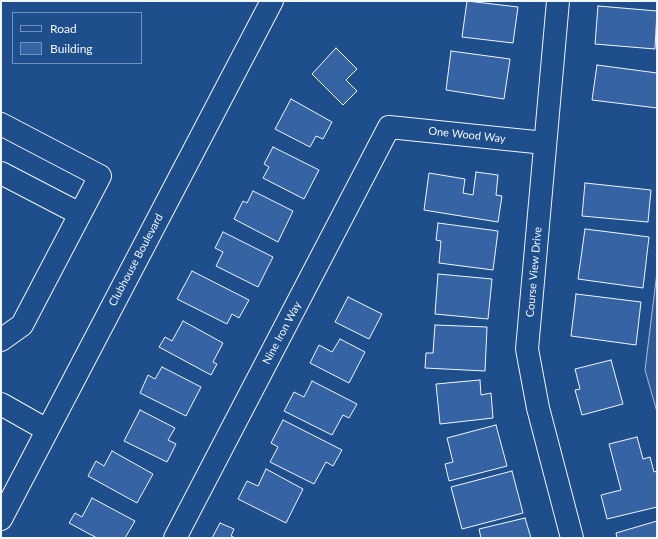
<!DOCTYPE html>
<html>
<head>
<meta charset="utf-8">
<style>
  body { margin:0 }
  #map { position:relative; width:658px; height:539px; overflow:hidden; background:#1f4e8c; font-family:Lato,sans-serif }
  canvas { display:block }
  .frame { position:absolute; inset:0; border:2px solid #f2f6ff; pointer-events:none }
  .legend { position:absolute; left:12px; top:12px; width:130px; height:52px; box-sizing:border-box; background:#1f4e8c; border:1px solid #7391ba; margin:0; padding:5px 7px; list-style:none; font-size:12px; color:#f2f6ff }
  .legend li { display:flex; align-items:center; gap:8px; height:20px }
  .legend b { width:20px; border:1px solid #7391ba }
</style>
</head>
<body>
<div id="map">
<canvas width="658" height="539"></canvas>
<div class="frame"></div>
<ul class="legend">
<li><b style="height:5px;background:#1f4e8c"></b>Road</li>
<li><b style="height:11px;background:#3563a3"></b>Building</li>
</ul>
</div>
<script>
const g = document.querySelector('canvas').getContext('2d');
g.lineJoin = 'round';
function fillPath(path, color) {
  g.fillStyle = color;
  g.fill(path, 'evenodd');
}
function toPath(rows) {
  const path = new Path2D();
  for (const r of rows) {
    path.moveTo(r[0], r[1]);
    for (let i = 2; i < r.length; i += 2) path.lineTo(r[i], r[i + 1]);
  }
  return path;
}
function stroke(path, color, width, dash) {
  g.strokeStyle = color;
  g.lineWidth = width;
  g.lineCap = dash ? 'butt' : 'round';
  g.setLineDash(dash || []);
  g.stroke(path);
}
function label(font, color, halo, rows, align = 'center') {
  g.font = font + ' Lato,sans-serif';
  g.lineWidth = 3;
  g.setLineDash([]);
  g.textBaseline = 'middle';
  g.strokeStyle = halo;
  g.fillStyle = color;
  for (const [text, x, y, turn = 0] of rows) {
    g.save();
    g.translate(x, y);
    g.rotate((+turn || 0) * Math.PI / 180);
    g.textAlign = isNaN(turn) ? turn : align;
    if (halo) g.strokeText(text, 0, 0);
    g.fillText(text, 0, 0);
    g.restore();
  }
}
const built = toPath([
  [657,272,657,412,645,370,657,272]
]);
fillPath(built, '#305b95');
stroke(built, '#a8bbd7', 1);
const building = toPath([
  [467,1,518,7,513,43,462,37,467,1],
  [598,6,657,11,655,49,595,44,598,6],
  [336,48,357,69,346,80,357,91,343,105,312,74,336,48],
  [451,51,510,59,504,99,446,90,451,51],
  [597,65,657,73,657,108,592,100,597,65],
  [291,99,332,122,323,139,316,136,310,147,275,129,291,99],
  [273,147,319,170,304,199,263,178,269,167,264,164,273,147],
  [476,172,498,175,496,195,502,196,498,222,424,210,429,173,465,179,463,193,473,195,476,172],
  [585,183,651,190,648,222,582,216,585,183],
  [253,191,293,211,278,242,234,219,243,201,247,203,253,191],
  [438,223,498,231,493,270,439,263,441,241,436,240,438,223],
  [585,229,649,237,643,288,578,279,585,229],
  [223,232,273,257,258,287,216,266,223,252,215,248,223,232],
  [192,271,249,300,239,318,232,314,227,324,177,299,192,271],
  [438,274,492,279,488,319,435,314,438,274],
  [576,294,641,302,636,345,571,336,576,294],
  [348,297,382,314,369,339,335,322,348,297],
  [183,321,223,343,213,362,217,364,211,375,159,347,165,337,172,341,183,321],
  [435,325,487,327,485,371,425,368,426,353,433,353,435,325],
  [340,339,365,352,349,383,310,363,319,345,332,352,340,339],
  [611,360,623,404,582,415,575,390,580,389,575,369,611,360],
  [162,367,201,387,186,416,140,393,148,375,155,379,162,367],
  [480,380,481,395,491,393,493,418,440,424,436,384,480,380],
  [312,381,357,404,349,418,343,415,332,435,284,411,294,392,304,397,312,381],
  [140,410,175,428,168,440,176,444,167,462,124,441,140,410],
  [283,420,342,450,333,466,326,462,314,484,270,462,278,447,271,443,283,420],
  [496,425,507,466,449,481,445,464,453,462,447,438,496,425],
  [637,437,643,459,650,457,654,472,657,471,657,507,607,519,601,495,621,490,609,444,637,437],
  [112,451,153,474,137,503,88,476,96,461,104,466,112,451],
  [266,469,303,489,286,523,238,499,247,481,258,486,266,469],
  [512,471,523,513,462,529,451,487,512,471],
  [92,498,135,521,125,538,97,538,69,523,75,513,82,517,92,498],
  [525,518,531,538,481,538,479,529,525,518],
  [657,521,657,538,617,538,616,533,657,521],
  [220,523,234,529,231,536,235,538,212,538,220,523]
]);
fillPath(building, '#3563a3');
stroke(building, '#f2f6ff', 1);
const minor = toPath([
  [558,1,527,349,538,408,572,538],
  [1,124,100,176,22,325,1,340],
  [1,173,80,214],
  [1,404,47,430],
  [1,519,272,1],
  [175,538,389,127,545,143]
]);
stroke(minor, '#f2f6ff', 24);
stroke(minor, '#1f4e8c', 22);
label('11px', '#f2f6ff', '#1f4e8c', [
  ["One Wood Way",467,135,6],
  ["Clubhouse Boulevard",136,260,-62],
  ["Course View Drive",534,272,-85],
  ["Nine Iron Way",282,333,-62]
]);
</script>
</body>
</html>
